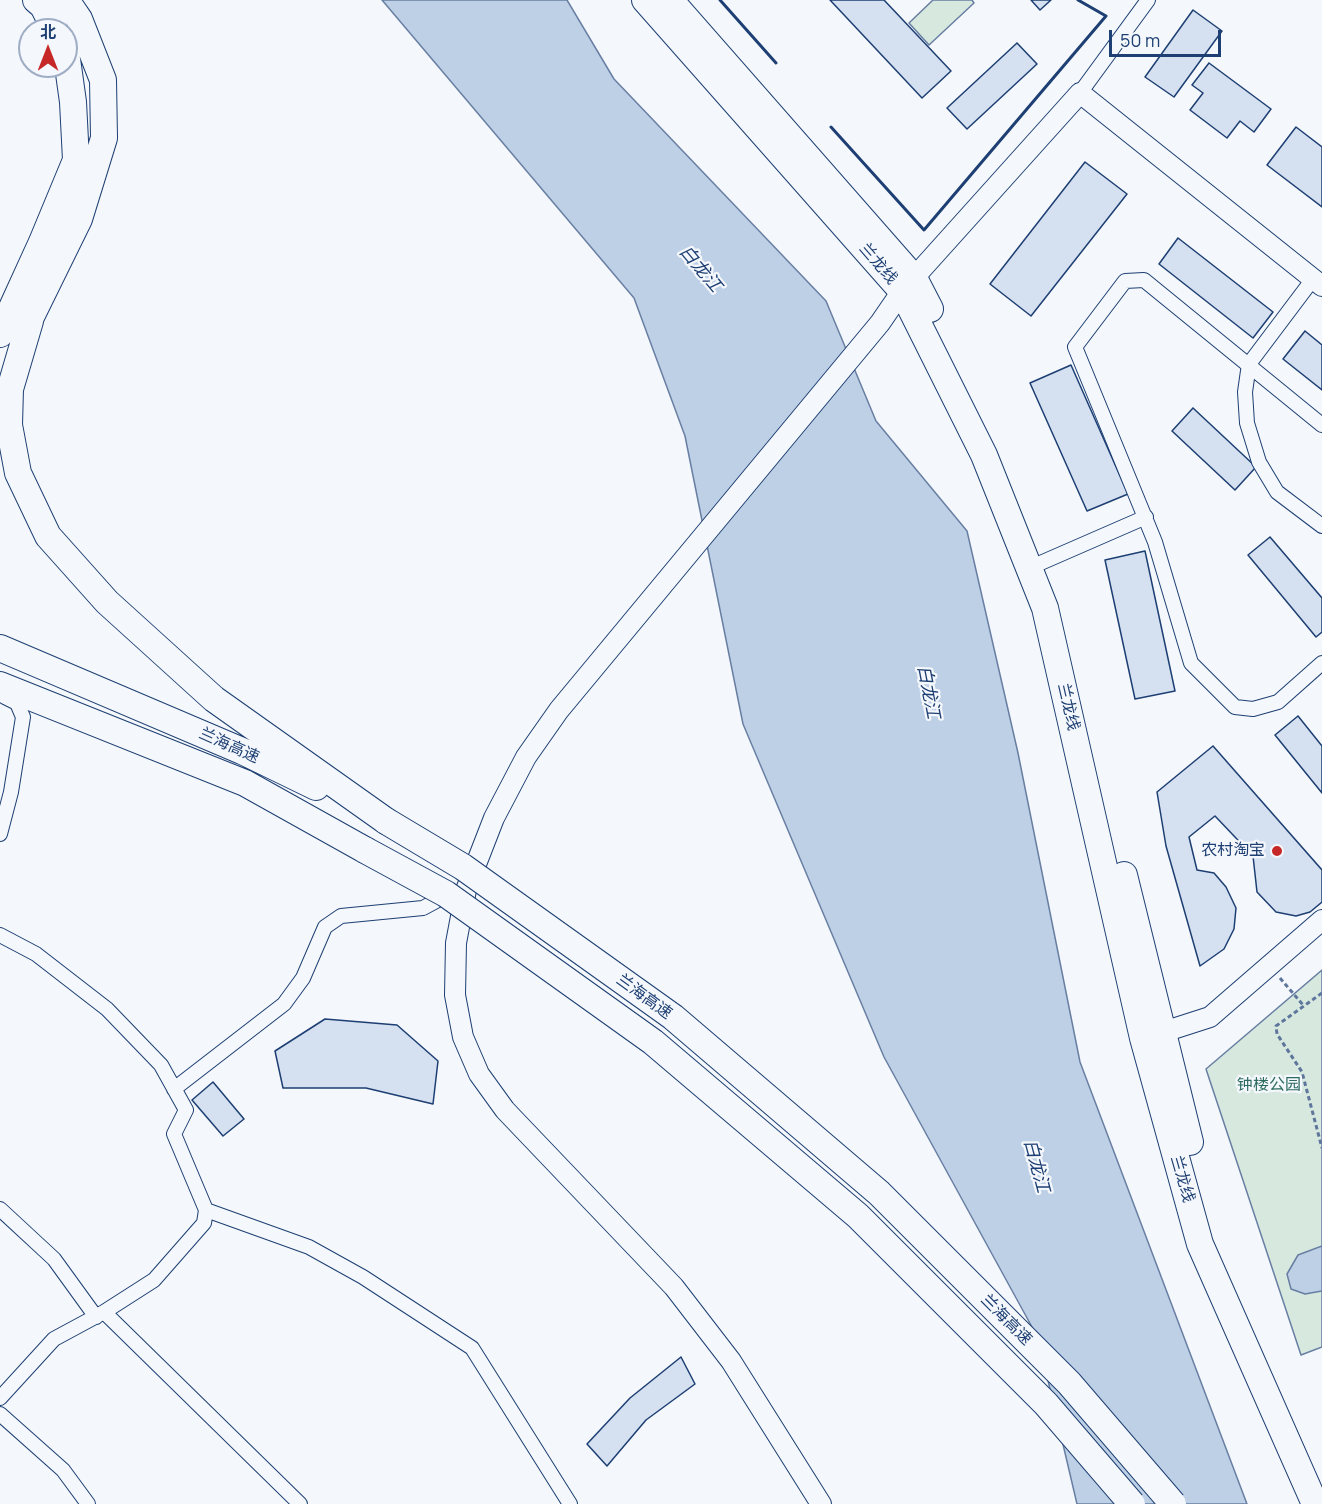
<!DOCTYPE html>
<html>
<head>
<meta charset="utf-8">
<style>
  body { margin:0 }
  #map { position:relative; width:1322px; height:1504px; overflow:hidden; background:#f4f7fb; font-family:Manrope,"Noto Sans SC",sans-serif }
  canvas { display:block }
  .north { position:absolute; left:18px; top:18px; width:60px; height:60px; box-sizing:border-box; background:#f4f7fb; border:2px solid #9eadc5; border-radius:50%; rotate:0deg; font-size:16px; font-weight:700; line-height:24px; text-align:center; color:#1d3f73 }
  .north::after { content:''; display:block; margin:auto; width:21px; height:27px; background:#c62828; clip-path:polygon(50% 0,100% 100%,50% 72%,0 100%) }
  .scale { position:absolute; left:1109px; top:30px; width:112px; height:27px; box-sizing:border-box; border:3px solid #1d3f73; border-top:0; padding-left:8px; font-size:18px; line-height:21px; white-space:nowrap; color:#1d3f73; -webkit-text-stroke:4px #f4f7fb; paint-order:stroke }
</style>
</head>
<body>
<div id="map">
<canvas width="1322" height="1504"></canvas>
<div class="north">北</div>
<div class="scale">50 m</div>
</div>
<script>
const g = document.querySelector('canvas').getContext('2d');
g.lineJoin = 'round';
function fillPath(path, color) {
  g.fillStyle = color;
  g.fill(path, 'evenodd');
}
function toPath(rows) {
  const path = new Path2D();
  for (const r of rows) {
    path.moveTo(r[0], r[1]);
    for (let i = 2; i < r.length; i += 2) path.lineTo(r[i], r[i + 1]);
  }
  return path;
}
function stroke(path, color, width, dash) {
  g.strokeStyle = color;
  g.lineWidth = width;
  g.lineCap = dash ? 'butt' : 'round';
  g.setLineDash(dash || []);
  g.stroke(path);
}
function label(font, color, halo, rows, align = 'center') {
  g.font = font + ' Manrope,"Noto Sans SC",sans-serif';
  g.lineWidth = 4.5;
  g.setLineDash([]);
  g.textBaseline = 'middle';
  g.strokeStyle = halo;
  g.fillStyle = color;
  for (const [text, x, y, turn = 0] of rows) {
    g.save();
    g.translate(x, y);
    g.rotate((+turn || 0) * Math.PI / 180);
    g.textAlign = isNaN(turn) ? turn : align;
    if (halo) g.strokeText(text, 0, 0);
    g.fillText(text, 0, 0);
    g.restore();
  }
}
const green = toPath([
  [933,0,972,0,974,3,929,45,909,23,933,0],
  [1322,970,1322,1347,1301,1355,1206,1069,1322,970]
]);
fillPath(green, '#d7e8df');
stroke(green, '#687fa3', 1.5);
const water = toPath([
  [382,0,567,0,614,79,826,301,876,421,967,531,1018,753,1080,1062,1247,1504,1077,1504,1038,1338,884,1057,743,724,685,436,634,298,382,0],
  [1322,1246,1322,1291,1305,1294,1291,1289,1287,1274,1298,1255,1322,1246]
]);
fillPath(water, '#bed0e5');
stroke(water, '#687fa3', 1.5);
const building = toPath([
  [830,0,884,0,951,71,922,98,830,0],
  [1031,0,1051,0,1040,10,1031,0],
  [1193,10,1222,31,1174,97,1145,77,1193,10],
  [1017,43,1037,64,967,129,947,108,1017,43],
  [1209,63,1271,109,1254,132,1240,121,1227,138,1190,110,1203,93,1192,85,1209,63],
  [1296,127,1322,147,1322,207,1267,165,1296,127],
  [1085,162,1127,194,1031,316,990,284,1085,162],
  [1178,238,1273,312,1253,338,1159,264,1178,238],
  [1305,331,1322,345,1322,390,1283,359,1305,331],
  [1071,365,1128,494,1087,511,1030,383,1071,365],
  [1193,408,1256,467,1235,490,1172,431,1193,408],
  [1270,537,1322,598,1322,632,1316,637,1248,555,1270,537],
  [1145,551,1175,691,1135,699,1105,560,1145,551],
  [1298,716,1322,746,1322,793,1275,735,1298,716],
  [1213,746,1322,870,1322,902,1310,912,1296,916,1276,912,1257,892,1253,856,1215,816,1189,837,1197,870,1214,873,1226,887,1236,908,1234,929,1224,949,1200,966,1166,846,1157,792,1213,746],
  [325,1019,397,1025,438,1061,433,1104,366,1088,283,1088,275,1051,325,1019],
  [213,1082,244,1119,223,1136,192,1100,213,1082],
  [681,1357,695,1384,646,1420,607,1466,587,1444,630,1398,681,1357]
]);
fillPath(building, '#d5e0f0');
stroke(building, '#1d3f73', 1.5);
const street = toPath([
  [1080,93,1148,0],
  [1313,279,1249,364,1245,392,1247,423,1259,462,1277,492,1322,526],
  [1322,425,1144,280,1125,281,1075,347,1155,542,1191,663,1235,707,1253,709,1278,702,1322,663],
  [1029,568,1146,517],
  [0,834,11,792,23,717,17,703,5,697],
  [0,935,36,954,107,1009,161,1065,186,1110,174,1134,206,1210,204,1223,154,1280,104,1312,54,1339,0,1398],
  [174,1089,284,1004,303,978,325,927,341,916,423,908,449,894],
  [0,1209,54,1259,96,1317],
  [206,1210,309,1247,363,1277,472,1348,570,1504],
  [104,1312,300,1504],
  [0,1414,63,1470,88,1504]
]);
const secondary = toPath([
  [1151,1036,1210,1017,1322,920],
  [821,1504,731,1361,674,1287,505,1110,479,1074,463,1037,455,995,456,943,466,890,494,818,526,757,559,710,880,323,902,291,1080,93,1322,286]
]);
const highway = toPath([
  [36,0,43,6,55,30],
  [645,0,902,291,984,455,1045,608,1143,1038,1200,1244,1315,1504],
  [670,0,914,278,930,309],
  [30,321,10,389,9,425,18,473,48,536,107,602,214,699,386,821],
  [0,334,42,242,76,160,73,102,66,52],
  [22,335,79,219,104,138,103,80,79,19,66,0],
  [0,648,242,751,316,787],
  [0,685,245,783,365,850],
  [1124,875,1190,1142]
]);
stroke(street, '#1d3f73', 16);
stroke(secondary, '#1d3f73', 22);
stroke(highway, '#1d3f73', 28);
stroke(toPath([
  [1280,978,1303,1005],
  [1322,993,1276,1026,1277,1034,1302,1072,1322,1148]
]), '#5e769c', 3, [4.5, 3]);
stroke(street, '#f4f7fb', 14);
stroke(secondary, '#f4f7fb', 20);
stroke(highway, '#f4f7fb', 26);
const highwayBridge = toPath([
  [386,821,463,867,673,1017,879,1193,1069,1383,1173,1504],
  [365,850,446,894,653,1042,858,1216,1046,1404,1132,1504]
]);
stroke(highwayBridge, '#1d3f73', 28, []);
stroke(highwayBridge, '#f4f7fb', 26);
stroke(toPath([
  [720,0,776,63],
  [831,127,924,230,1106,16,1078,0]
]), '#1d3f73', 3);
for (const [x, y, r, color] of [
  [1277,851,6,"#c62828"]
]) {
  const dot = new Path2D();
  dot.arc(x, y, r, 0, 2 * Math.PI);
  g.fillStyle = color;
  g.fill(dot);
  stroke(dot, '#f4f7fb', 2);
}
label('16px', '#1d3f73', '#f4f7fb', [
  ["兰龙线",878,264,49],
  ["兰龙线",1068,707,77],
  ["兰海高速",229,746,24],
  ["兰海高速",644,997,36],
  ["兰龙线",1182,1179,74],
  ["兰海高速",1006,1320,45]
]);
label('16px', '#1d3f73', '#f4f7fb', [
  ["农村淘宝",1265,851]
], 'right');
label('16px', '#2c6c60', '#f4f7fb', [
  ["钟楼公园",1269,1086]
]);
label('italic 18px', '#1d3f73', '#f4f7fb', [
  ["白龙江",700,269,50],
  ["白龙江",928,692,79],
  ["白龙江",1036,1166,75]
]);
</script>
</body>
</html>
